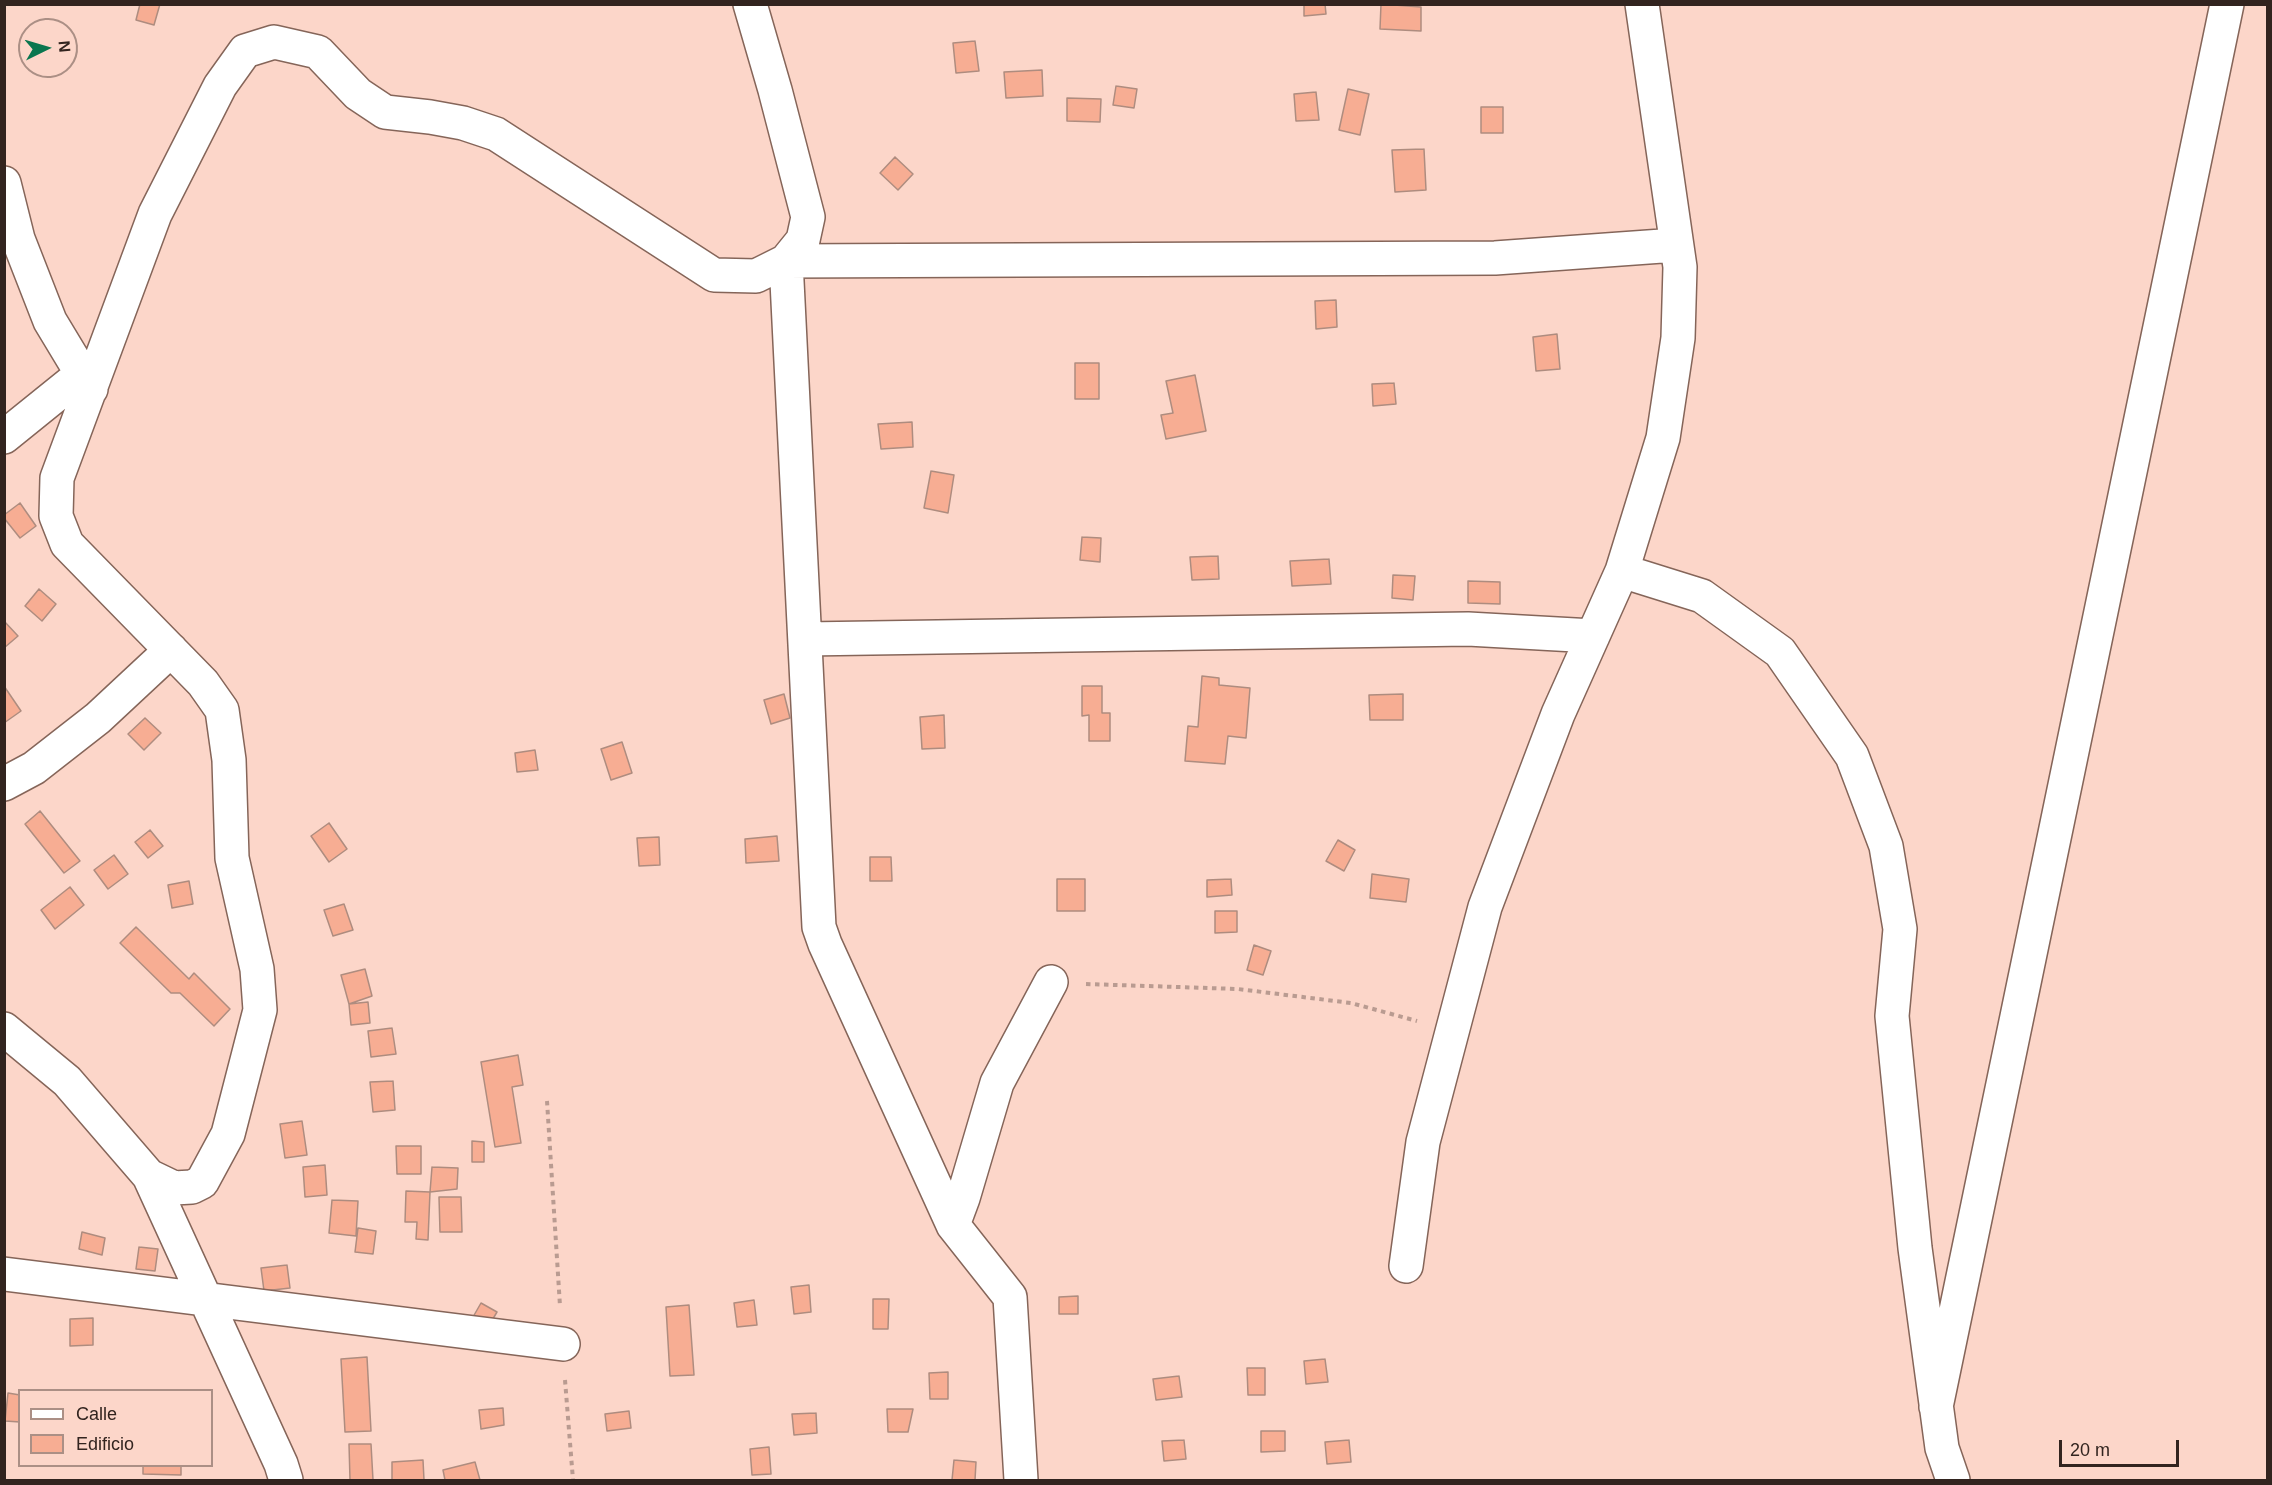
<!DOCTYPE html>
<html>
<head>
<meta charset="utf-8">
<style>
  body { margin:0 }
  #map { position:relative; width:2272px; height:1485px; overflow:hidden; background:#fcd6c9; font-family:Arial,sans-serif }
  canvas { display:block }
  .frame { position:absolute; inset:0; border:6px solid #32241f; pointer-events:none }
  .legend { position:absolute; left:18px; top:1389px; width:195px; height:78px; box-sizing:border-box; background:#fcd6c9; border:2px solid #ab8f85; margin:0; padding:8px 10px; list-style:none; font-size:18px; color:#32241f }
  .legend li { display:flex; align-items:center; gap:12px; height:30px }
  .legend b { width:30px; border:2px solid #ab8f85 }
  .north { position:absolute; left:18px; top:18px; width:60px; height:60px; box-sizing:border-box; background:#fcd6c9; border:2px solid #ab8f85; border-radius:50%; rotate:85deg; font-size:16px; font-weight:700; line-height:24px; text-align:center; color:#32241f }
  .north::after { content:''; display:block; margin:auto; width:21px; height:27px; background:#0a764f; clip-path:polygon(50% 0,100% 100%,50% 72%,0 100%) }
  .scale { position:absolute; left:2059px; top:1440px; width:120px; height:27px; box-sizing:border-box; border:3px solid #32241f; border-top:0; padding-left:8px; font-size:18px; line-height:21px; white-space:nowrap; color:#32241f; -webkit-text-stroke:4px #fcd6c9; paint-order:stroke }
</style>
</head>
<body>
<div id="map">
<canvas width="2272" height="1485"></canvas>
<div class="frame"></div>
<ul class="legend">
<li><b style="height:8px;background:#fff"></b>Calle</li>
<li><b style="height:16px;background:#f7ad93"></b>Edificio</li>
</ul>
<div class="north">N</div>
<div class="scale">20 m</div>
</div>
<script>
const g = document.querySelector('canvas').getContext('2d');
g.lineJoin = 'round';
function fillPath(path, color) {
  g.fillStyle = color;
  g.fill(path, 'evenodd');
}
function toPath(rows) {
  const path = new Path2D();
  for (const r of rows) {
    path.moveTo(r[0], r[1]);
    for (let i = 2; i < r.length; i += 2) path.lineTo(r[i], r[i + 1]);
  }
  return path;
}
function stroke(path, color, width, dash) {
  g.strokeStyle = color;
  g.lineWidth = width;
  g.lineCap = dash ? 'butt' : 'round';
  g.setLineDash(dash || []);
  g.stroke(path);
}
const building = toPath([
  [140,4,160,4,154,25,136,20,140,4],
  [1304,4,1325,4,1326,14,1304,16,1304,4],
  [1381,4,1421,7,1421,31,1380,29,1381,4],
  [975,41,979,71,956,73,953,43,975,41],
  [1042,70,1043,96,1006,98,1004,72,1042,70],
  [1116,86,1137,89,1134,108,1113,105,1116,86],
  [1348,89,1369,94,1360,135,1339,130,1348,89],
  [1316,92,1319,120,1296,121,1294,94,1316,92],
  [1067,98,1101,99,1100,122,1067,121,1067,98],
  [1481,107,1503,107,1503,133,1481,133,1481,107],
  [1424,149,1426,190,1395,192,1392,150,1424,149],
  [895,157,913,174,898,190,880,173,895,157],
  [1336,300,1337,327,1316,329,1315,301,1336,300],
  [1557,334,1560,369,1536,371,1533,337,1557,334],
  [1075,363,1099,363,1099,399,1075,399,1075,363],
  [1195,375,1206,431,1166,439,1161,415,1173,413,1166,381,1195,375],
  [1394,383,1396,404,1373,406,1372,384,1394,383],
  [912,422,913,447,881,449,878,424,912,422],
  [931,471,954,475,948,513,924,508,931,471],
  [20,503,36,526,20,538,4,518,4,515,20,503],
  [1082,537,1101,538,1100,562,1080,560,1082,537],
  [1218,556,1219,579,1192,580,1190,557,1218,556],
  [1329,559,1331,584,1292,586,1290,561,1329,559],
  [1393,575,1415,576,1413,600,1392,598,1393,575],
  [1468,581,1500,582,1500,604,1468,603,1468,581],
  [39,589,56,604,42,621,25,606,39,589],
  [4,621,18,636,4,648,4,621],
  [1202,676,1219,678,1219,685,1250,688,1246,738,1228,736,1225,764,1185,761,1188,726,1198,727,1202,676],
  [4,686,21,711,4,723,4,686],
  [1082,686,1102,686,1102,713,1110,713,1110,741,1089,741,1089,715,1082,716,1082,686],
  [784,694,790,718,771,724,764,700,784,694],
  [1403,694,1403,720,1370,720,1369,695,1403,694],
  [944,715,945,748,922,749,920,717,944,715],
  [145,718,161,733,144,750,128,734,145,718],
  [622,742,632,773,611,780,601,749,622,742],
  [535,750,538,770,517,772,515,753,535,750],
  [40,811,80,861,64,873,25,824,40,811],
  [329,823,347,849,329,862,311,836,329,823],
  [150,830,163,846,148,858,135,842,150,830],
  [777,836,779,861,746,863,745,839,777,836],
  [659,837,660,865,639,866,637,838,659,837],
  [1338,840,1355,850,1344,871,1326,861,1338,840],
  [114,855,128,874,108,889,94,870,114,855],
  [870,857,891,857,892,881,870,881,870,857],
  [1372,874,1409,879,1406,902,1370,898,1372,874],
  [1057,879,1085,879,1085,911,1057,911,1057,879],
  [1231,879,1232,895,1207,897,1207,880,1231,879],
  [189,881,193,904,172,908,168,885,189,881],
  [70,887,84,905,55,929,41,910,70,887],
  [344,904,353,930,333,936,324,910,344,904],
  [1215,911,1237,911,1237,932,1215,933,1215,911],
  [136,927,189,979,194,973,230,1009,214,1026,180,993,171,993,120,943,136,927],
  [1254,945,1271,951,1263,975,1247,970,1254,945],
  [365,969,372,996,349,1004,341,975,365,969],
  [368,1002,370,1023,351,1025,349,1004,368,1002],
  [392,1028,396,1054,371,1057,368,1031,392,1028],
  [518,1055,523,1085,512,1087,521,1143,495,1147,481,1062,518,1055],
  [393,1081,395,1110,373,1112,370,1082,393,1081],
  [302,1121,307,1155,285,1158,280,1124,302,1121],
  [472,1141,484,1142,484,1162,472,1162,472,1141],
  [396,1146,421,1146,421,1174,397,1174,396,1146],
  [325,1165,327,1195,305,1197,303,1167,325,1165],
  [432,1167,458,1168,457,1189,430,1192,432,1167],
  [406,1191,430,1192,428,1240,416,1239,417,1222,405,1222,406,1191],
  [439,1197,461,1197,462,1232,440,1232,439,1197],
  [332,1200,358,1201,356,1236,329,1233,332,1200],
  [358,1228,376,1231,373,1254,355,1252,358,1228],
  [82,1232,105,1238,102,1255,79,1249,82,1232],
  [139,1247,158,1249,155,1271,136,1269,139,1247],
  [287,1265,290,1288,264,1291,261,1268,287,1265],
  [809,1285,811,1312,794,1314,791,1287,809,1285],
  [1078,1296,1078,1314,1059,1314,1059,1297,1078,1296],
  [873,1299,889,1299,888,1329,873,1329,873,1299],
  [754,1300,757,1325,737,1327,734,1303,754,1300],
  [481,1303,497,1312,484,1334,469,1324,481,1303],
  [689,1305,694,1375,670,1376,666,1307,689,1305],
  [93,1318,93,1345,70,1346,70,1319,93,1318],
  [367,1357,371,1431,345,1432,341,1359,367,1357],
  [1325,1359,1328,1382,1306,1384,1304,1361,1325,1359],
  [1247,1368,1265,1368,1265,1395,1248,1395,1247,1368],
  [948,1372,948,1399,930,1399,929,1373,948,1372],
  [1179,1376,1182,1397,1156,1400,1153,1379,1179,1376],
  [8,1393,20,1395,20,1422,5,1421,8,1393],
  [503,1408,504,1425,481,1429,479,1410,503,1408],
  [887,1409,913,1409,908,1432,888,1432,887,1409],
  [629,1411,631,1428,607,1431,605,1414,629,1411],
  [816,1413,817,1433,794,1435,792,1414,816,1413],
  [1261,1431,1285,1431,1285,1451,1261,1452,1261,1431],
  [1184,1440,1186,1459,1164,1461,1162,1441,1184,1440],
  [1349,1440,1351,1462,1327,1464,1325,1442,1349,1440],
  [349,1444,371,1444,373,1480,350,1480,349,1444],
  [769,1447,771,1474,752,1475,750,1449,769,1447],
  [423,1460,424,1480,392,1480,392,1462,423,1460],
  [954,1460,976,1462,975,1480,952,1480,954,1460],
  [475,1462,480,1480,445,1480,443,1470,475,1462],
  [143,1466,181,1466,181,1475,143,1474,143,1466]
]);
fillPath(building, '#f7ad93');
stroke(building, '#ae8c7f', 1.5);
const minor = toPath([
  [4,183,18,239,50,321,91,389],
  [4,437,82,374],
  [1622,571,1702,596,1780,652,1852,756,1886,846,1900,929,1892,1016,1915,1248,1942,1448,1953,1480],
  [805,639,1468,629,1593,636],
  [4,784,34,768,98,718,171,650],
  [4,1029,67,1081,149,1176,281,1464,286,1480],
  [149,1176,174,1188,192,1187,202,1182,228,1134,260,1010,257,969,232,858,229,760,222,710,203,683,67,544,56,516,57,478,155,214,220,86,245,51,274,42,318,52,358,94,385,112,430,117,463,123,496,134,714,275,756,276,786,261,803,240,808,217,775,90,750,4],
  [953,1225,963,1198,997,1083,1051,982],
  [1406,1266,1423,1142,1485,907,1558,714,1622,571,1663,438,1678,338,1680,267,1642,4],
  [4,1274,563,1344],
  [1936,1407,2227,4],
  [1021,1480,1010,1297,953,1225,825,944,819,927,786,261,1495,258,1676,245]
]);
stroke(minor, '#856559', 36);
stroke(toPath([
  [1086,984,1238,989,1351,1003,1417,1021],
  [547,1101,560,1306],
  [565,1380,573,1480]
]), '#b99b91', 4, [4.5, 4.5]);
stroke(minor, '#fff', 33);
</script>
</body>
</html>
